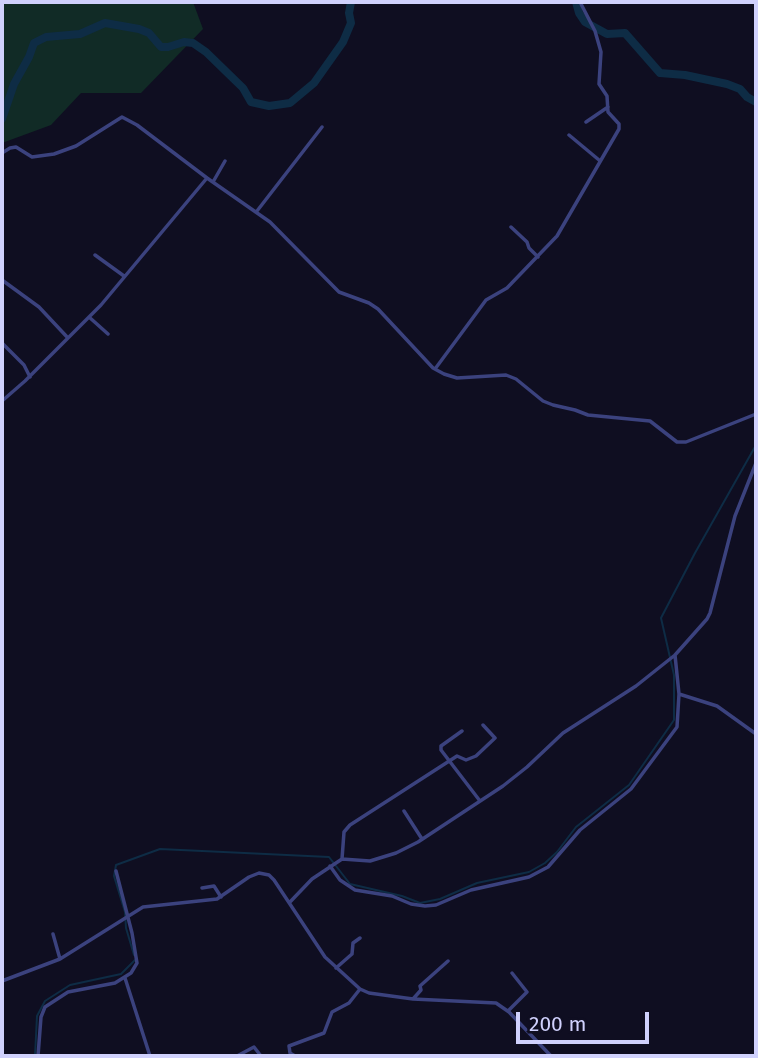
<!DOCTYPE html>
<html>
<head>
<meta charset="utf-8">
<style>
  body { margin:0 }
  #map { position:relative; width:758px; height:1058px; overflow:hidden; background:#0f0e21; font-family:"Fira Sans",sans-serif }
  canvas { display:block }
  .frame { position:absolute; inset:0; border:4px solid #d0d1fd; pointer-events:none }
  .scale { position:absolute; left:516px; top:1012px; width:133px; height:32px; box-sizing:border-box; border:4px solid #d0d1fd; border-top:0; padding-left:9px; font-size:21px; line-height:24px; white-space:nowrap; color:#d0d1fd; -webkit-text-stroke:5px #0f0e21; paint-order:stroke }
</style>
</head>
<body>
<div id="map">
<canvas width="758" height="1058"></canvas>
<div class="frame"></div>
<div class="scale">200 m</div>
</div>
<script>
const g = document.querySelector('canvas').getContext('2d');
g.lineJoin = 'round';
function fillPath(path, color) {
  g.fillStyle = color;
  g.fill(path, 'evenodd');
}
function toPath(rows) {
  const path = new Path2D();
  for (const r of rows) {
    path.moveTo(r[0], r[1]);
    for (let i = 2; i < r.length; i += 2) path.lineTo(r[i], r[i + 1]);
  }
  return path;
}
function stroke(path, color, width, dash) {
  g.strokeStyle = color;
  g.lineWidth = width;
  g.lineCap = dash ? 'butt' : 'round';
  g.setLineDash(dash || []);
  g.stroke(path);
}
fillPath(toPath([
  [2,2,193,2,203,29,141,93,81,93,51,125,2,143]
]), '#112b26');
stroke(toPath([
  [134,955,126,928,125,912,114,876,116,865,160,849,329,857,350,884,402,896,420,903,440,899,477,883,529,872,545,863,557,852,576,827,629,785,674,720,674,675,661,618,695,553,756,445],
  [35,1056,37,1016,45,1001,70,985,121,974,135,960]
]), '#0e2c45', 2);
stroke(toPath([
  [576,2,579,13,585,22,607,34,625,33,660,73,685,75,727,84,740,89,747,97,756,102],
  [2,119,14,84,29,57,34,43,46,37,80,34,105,23,139,29,149,33,161,47,168,47,184,42,193,43,206,52,243,88,251,102,269,106,290,103,314,83,343,42,351,23,349,13,351,2]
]), '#0e2c45', 8);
stroke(toPath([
  [586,122,608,107],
  [569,135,599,160],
  [2,153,10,148,16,147,32,157,54,154,76,146,122,117,137,125,207,178],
  [213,182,225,161],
  [257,211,322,127],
  [511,227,527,242,529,248,538,257],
  [95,255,124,276],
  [2,280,39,307,68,338],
  [89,317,108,334],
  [2,343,24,365,30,377],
  [435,369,486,300,507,288,557,236,619,129,619,124,608,112,607,96,599,84,601,52,595,31,580,2],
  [2,401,25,381,101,305,207,178,270,222,339,292,369,303,378,309,433,368,444,374,457,378,506,375,516,379,543,401,553,405,575,410,588,415,650,421,677,442,686,442,756,414],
  [675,655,679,694,717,706,756,734],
  [462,731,441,746,441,750,480,801],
  [404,811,422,839],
  [342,859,344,832,350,825,457,756,466,760,476,756,495,738,483,725],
  [330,866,340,880,355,890,392,896,411,904,425,906,436,905,471,890,529,877,548,867,580,830,631,789,677,727,679,694],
  [202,888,214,886,221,897],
  [290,902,312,879,342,859,370,861,396,853,418,842,503,786,527,767,563,733,636,686,675,655,707,619,710,613,735,516,756,463],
  [53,934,60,959],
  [336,968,352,954,353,943,360,938],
  [125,978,150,1056],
  [2,981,60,959,143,907,217,899,249,877,259,873,269,875,274,880,325,957,360,989,369,993,413,999,496,1003,509,1012,551,1056],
  [413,999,421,990,420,986,448,961],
  [508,1011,527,992,512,973],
  [38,1056,41,1017,45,1007,68,992,115,983,131,973,137,963,132,933,116,871],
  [237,1056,254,1047,261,1056],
  [295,1056,290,1053,289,1046,324,1033,332,1012,349,1003,360,989]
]), '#3b427e', 3.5);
</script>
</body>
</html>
